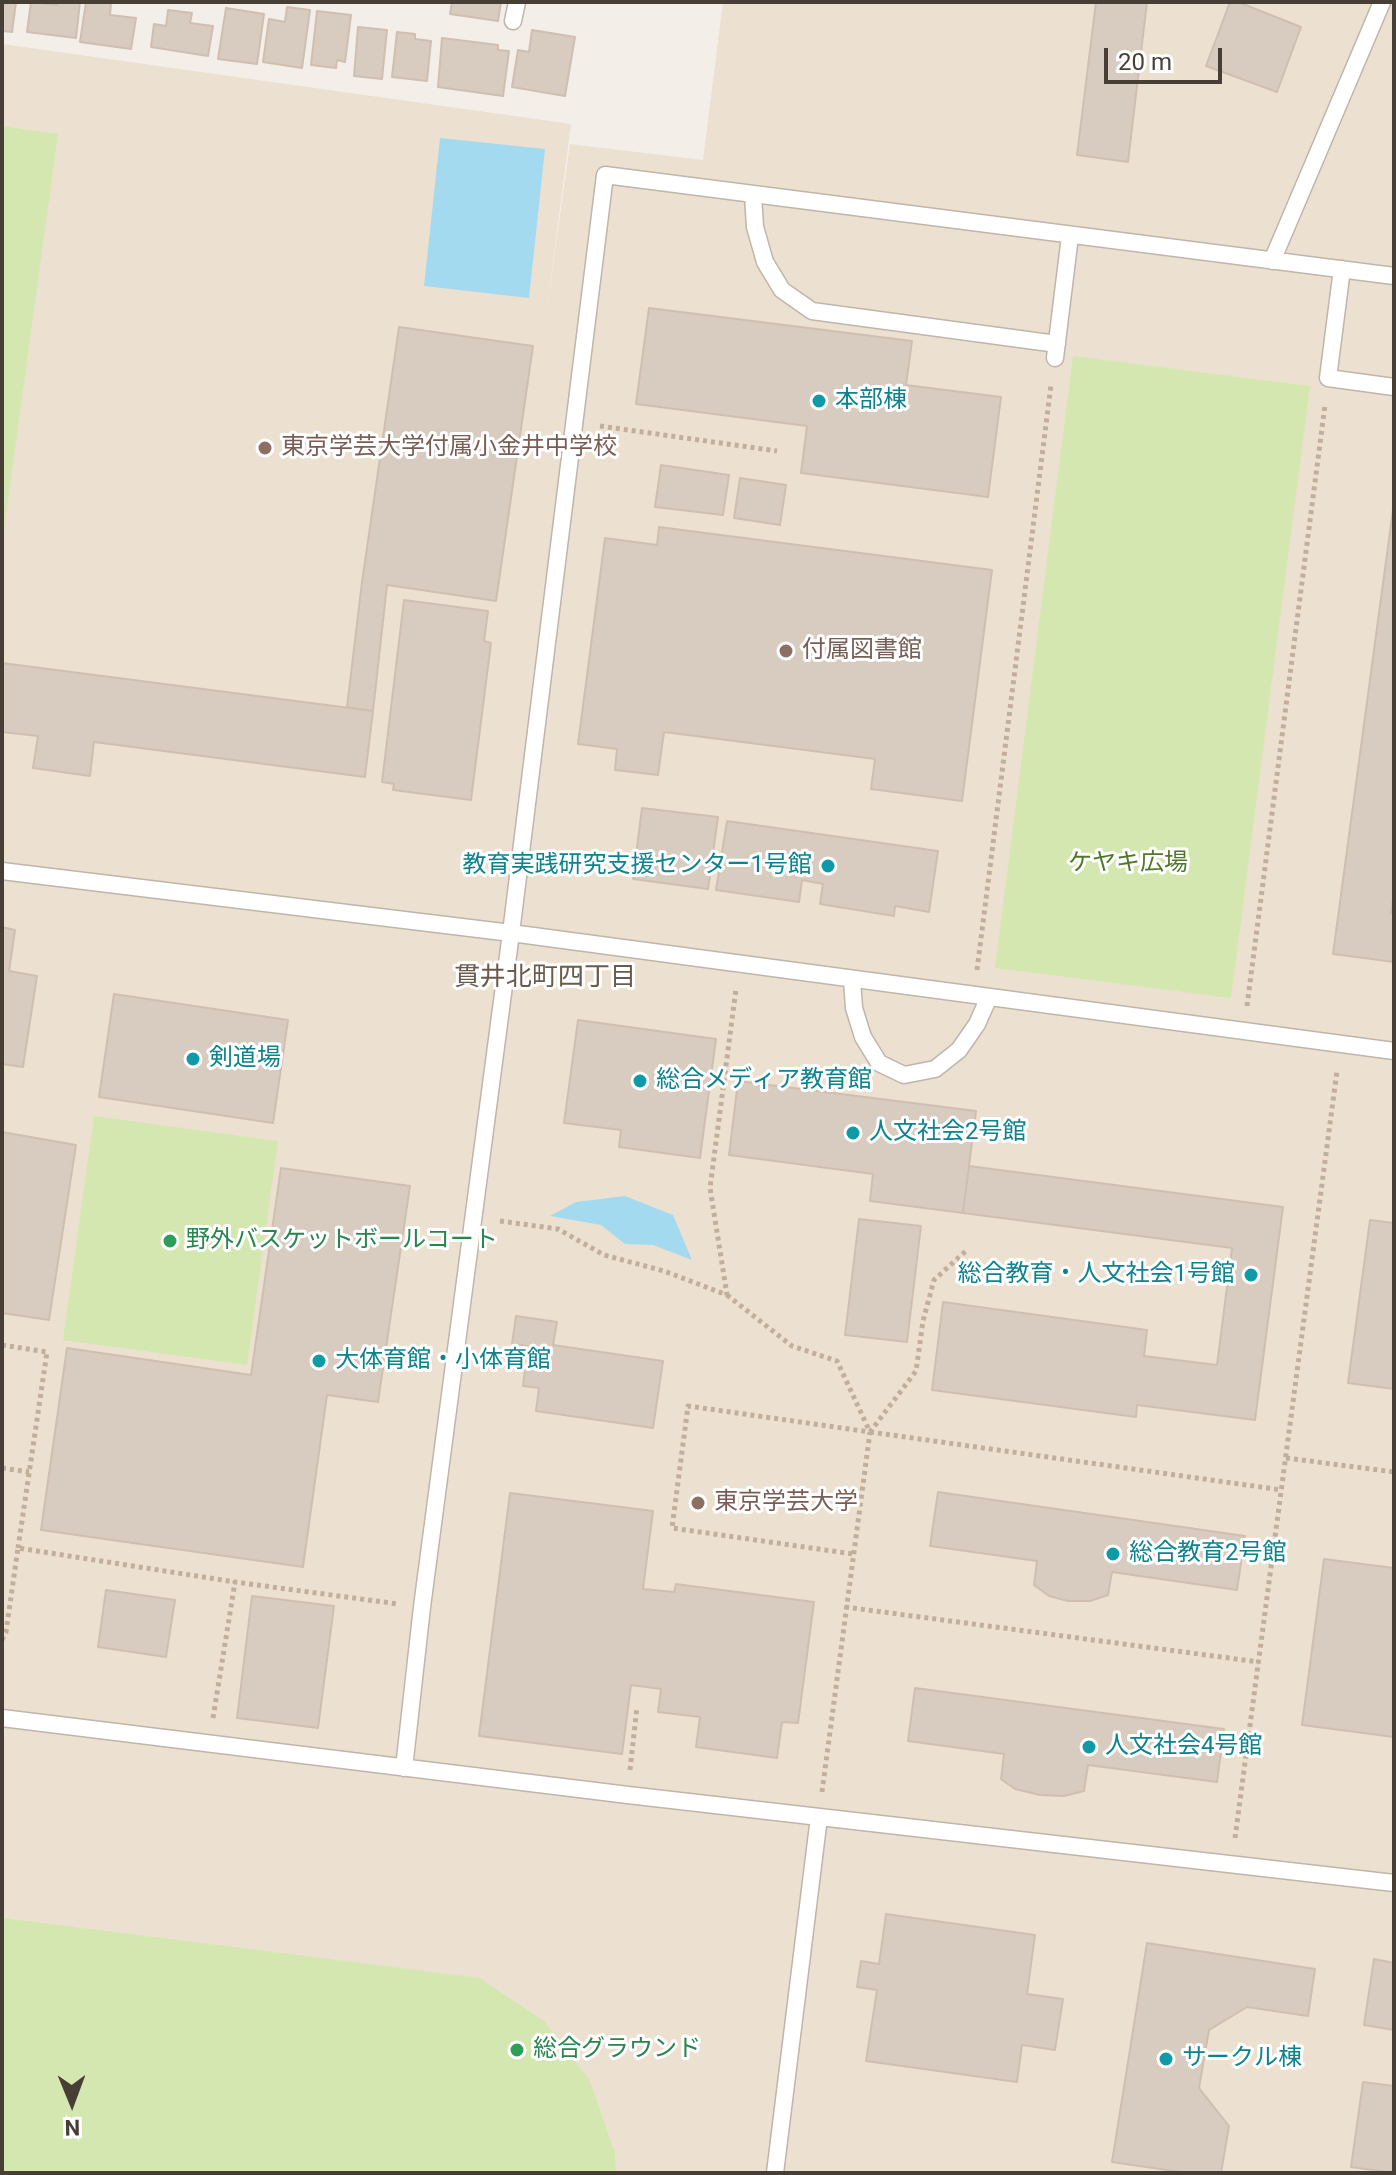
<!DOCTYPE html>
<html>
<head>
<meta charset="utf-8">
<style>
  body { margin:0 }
  #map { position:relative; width:1396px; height:2175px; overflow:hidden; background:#f3eee7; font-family:Roboto,sans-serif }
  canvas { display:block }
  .frame { position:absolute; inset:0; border:4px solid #473e36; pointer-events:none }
  .north { position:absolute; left:32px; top:2063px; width:80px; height:80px; -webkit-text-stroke:6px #fff; paint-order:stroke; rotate:179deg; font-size:22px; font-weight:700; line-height:32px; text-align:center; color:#473e36 }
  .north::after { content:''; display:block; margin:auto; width:28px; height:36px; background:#473e36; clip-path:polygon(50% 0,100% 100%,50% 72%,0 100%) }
  .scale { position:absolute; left:1104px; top:48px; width:118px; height:36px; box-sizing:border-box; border:4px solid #473e36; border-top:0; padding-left:10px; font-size:24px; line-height:28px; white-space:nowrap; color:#473e36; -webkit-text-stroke:6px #fff; paint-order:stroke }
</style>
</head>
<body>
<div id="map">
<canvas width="1396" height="2175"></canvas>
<div class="frame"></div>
<div class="north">N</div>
<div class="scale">20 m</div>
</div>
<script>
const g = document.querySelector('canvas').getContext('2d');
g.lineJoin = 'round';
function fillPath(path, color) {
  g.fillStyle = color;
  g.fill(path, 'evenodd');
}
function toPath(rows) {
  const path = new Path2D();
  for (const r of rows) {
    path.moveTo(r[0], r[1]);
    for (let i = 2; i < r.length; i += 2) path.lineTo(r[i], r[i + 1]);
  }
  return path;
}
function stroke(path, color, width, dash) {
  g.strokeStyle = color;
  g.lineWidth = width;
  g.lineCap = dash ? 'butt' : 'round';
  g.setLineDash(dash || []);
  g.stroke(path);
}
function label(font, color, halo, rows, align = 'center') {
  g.font = font + ' Roboto,"Noto Sans JP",sans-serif';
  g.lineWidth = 6;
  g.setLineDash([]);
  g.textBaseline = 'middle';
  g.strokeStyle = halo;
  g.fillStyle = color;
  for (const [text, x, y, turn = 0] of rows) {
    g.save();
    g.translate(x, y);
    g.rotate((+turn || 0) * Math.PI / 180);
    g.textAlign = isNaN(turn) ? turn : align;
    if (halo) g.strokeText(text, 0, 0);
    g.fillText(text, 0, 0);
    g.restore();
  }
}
fillPath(toPath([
  [723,2,1394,2,1394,2173,2,2173,2,44,571,124,546,315,570,144,703,160]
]), '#ece1d1');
fillPath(toPath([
  [2,126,58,134,2,545],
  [1073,356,1310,386,1231,998,995,968],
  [94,1116,278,1141,247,1365,63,1340],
  [2,1918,480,1978,544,2021,589,2079,615,2153,616,2173,2,2173]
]), '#d5e7b0');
fillPath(toPath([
  [440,138,545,149,529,298,424,286],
  [625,1196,673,1215,692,1260,653,1245,625,1244,601,1225,550,1216,576,1202]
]), '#a4daf0');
const building = toPath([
  [2,2,16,2,12,32,2,31,2,2],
  [31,2,57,5,57,2,80,2,76,38,27,32,31,2],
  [86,2,111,3,110,15,136,18,131,49,80,42,86,2],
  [452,2,501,2,498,21,450,14,452,2],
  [1096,2,1147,2,1128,162,1077,155,1096,2],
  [1230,2,1238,2,1301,27,1277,92,1206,66,1230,2],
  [287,7,310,10,302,68,263,62,269,19,285,22,287,7],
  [226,8,264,14,257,64,218,59,226,8],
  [168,10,192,13,190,23,213,26,208,56,151,47,154,24,166,26,168,10],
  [317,11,351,15,345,62,337,60,336,68,311,65,317,11],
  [358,27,387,30,382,79,354,76,358,27],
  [532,30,575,37,565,96,512,87,518,50,529,52,532,30],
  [397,32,415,34,415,39,431,41,427,81,392,77,397,32],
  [442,38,498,45,498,50,509,51,503,96,438,87,442,38],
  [649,308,912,341,906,385,1001,397,988,497,801,473,807,426,636,404,649,308],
  [399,327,533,346,496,601,387,585,373,711,347,707,362,582,399,327],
  [661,465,729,475,723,515,655,507,661,465],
  [740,478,786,485,780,525,734,518,740,478],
  [1394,502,1394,893,1391,913,1394,914,1394,962,1333,954,1394,502],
  [659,527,992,570,962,801,871,789,875,759,664,732,658,775,615,770,617,749,578,744,605,538,657,545,659,527],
  [404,600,488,611,484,641,491,643,471,800,393,790,394,784,382,782,404,600],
  [2,663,373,711,365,777,94,742,90,776,33,768,38,736,2,732,2,663],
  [642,808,718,817,708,889,633,879,642,808],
  [727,821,938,851,929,912,895,906,894,916,820,904,823,884,802,880,799,902,716,890,727,821],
  [2,927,15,930,9,971,37,976,23,1067,2,1064,2,927],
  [114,994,288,1020,273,1123,99,1097,114,994],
  [578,1020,716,1039,700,1158,619,1147,621,1130,564,1123,578,1020],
  [738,1081,976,1111,963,1213,870,1201,873,1174,729,1155,738,1081],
  [2,1132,76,1145,49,1320,2,1313,2,1132],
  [969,1166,1283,1207,1255,1420,1137,1405,1136,1417,932,1390,943,1302,1147,1330,1144,1356,1217,1365,1232,1248,963,1213,969,1166],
  [281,1168,410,1186,378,1402,327,1395,303,1567,41,1530,67,1348,251,1375,281,1168],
  [859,1219,921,1226,907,1342,845,1335,859,1219],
  [1370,1220,1394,1223,1394,1389,1348,1383,1370,1220],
  [516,1316,557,1322,553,1345,663,1361,653,1428,536,1411,539,1388,523,1386,528,1346,512,1344,516,1316],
  [938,1492,1245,1536,1237,1590,1112,1572,1108,1595,1090,1601,1068,1601,1049,1596,1034,1585,1037,1561,930,1546,938,1492],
  [510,1493,653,1511,643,1589,674,1592,676,1584,814,1602,798,1723,782,1722,777,1758,696,1747,700,1717,658,1712,661,1689,631,1685,622,1754,479,1736,510,1493],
  [1324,1559,1394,1568,1394,1737,1302,1725,1324,1559],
  [106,1590,175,1600,166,1657,98,1647,106,1590],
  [252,1596,334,1606,318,1728,237,1718,252,1596],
  [915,1688,1224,1729,1217,1782,1088,1765,1084,1791,1064,1796,1040,1795,1015,1789,1001,1779,1004,1754,908,1741,915,1688],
  [886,1914,1035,1935,1027,1994,1063,1999,1055,2050,1022,2045,1017,2082,866,2061,877,1990,857,1987,861,1961,879,1964,886,1914],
  [1147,1943,1315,1969,1308,2016,1247,2007,1209,2030,1199,2088,1229,2126,1221,2173,1187,2173,1112,2162,1147,1943],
  [1374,1959,1394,1963,1394,2030,1364,2025,1374,1959],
  [1363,2082,1394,2086,1394,2173,1351,2167,1363,2082]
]);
fillPath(building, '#d8cbc0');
stroke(building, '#d0bfb0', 2);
const lane = toPath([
  [513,21,517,2],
  [753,195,755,227,765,262,782,290,812,311,1057,344],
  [1272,261,1382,2],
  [1342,269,1328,378,1394,387],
  [1055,358,1070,236],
  [2,871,511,933,1394,1051],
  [852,980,854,1008,863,1037,879,1063,904,1075,935,1069,959,1050,977,1024,989,997],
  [2,1718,628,1795,1394,1883],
  [404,1768,422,1607,511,933,605,175,1394,276],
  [775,2173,819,1817]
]);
stroke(lane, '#bfb5aa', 19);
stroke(toPath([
  [600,426,777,451],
  [977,970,1051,385],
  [1247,1006,1325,405],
  [500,1221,558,1229,604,1255,664,1271,727,1295,710,1188,736,989],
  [727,1295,792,1346,837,1361,870,1432,916,1371,923,1321,934,1280,968,1249],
  [2,1345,47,1352,18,1548],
  [870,1432,1282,1490],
  [1286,1458,1394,1472],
  [2,1468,29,1472],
  [845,1607,1259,1662],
  [2,1640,6,1632,18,1548,235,1582],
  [213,1718,235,1582,398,1604],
  [630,1770,637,1707],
  [822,1792,870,1432,688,1406,672,1528,853,1554],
  [1235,1838,1337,1071]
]), '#c1af9b', 5, [4, 4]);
stroke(lane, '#fff', 16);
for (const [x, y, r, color] of [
  [819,401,8,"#0f9aa8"],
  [265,448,8,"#8d6e63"],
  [786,651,8,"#8d6e63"],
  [828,866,8,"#0f9aa8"],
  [193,1059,8,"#0f9aa8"],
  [640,1081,8,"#0f9aa8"],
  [853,1133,8,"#0f9aa8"],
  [170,1241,8,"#2e9e5b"],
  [1251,1275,8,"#0f9aa8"],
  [319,1361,8,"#0f9aa8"],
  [698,1503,8,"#8d6e63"],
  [1113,1554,8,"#0f9aa8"],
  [1089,1747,8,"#0f9aa8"],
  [517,2050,8,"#2e9e5b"],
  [1166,2059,8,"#0f9aa8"]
]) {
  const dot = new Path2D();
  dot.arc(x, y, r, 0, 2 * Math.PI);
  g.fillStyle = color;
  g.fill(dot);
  stroke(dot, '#fff', 3);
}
label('24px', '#0d838f', '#fff', [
  ["本部棟",835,401],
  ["教育実践研究支援センター1号館",812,866,"right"],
  ["剣道場",209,1059],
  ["総合メディア教育館",656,1081],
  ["人文社会2号館",869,1133],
  ["総合教育・人文社会1号館",1235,1275,"right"],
  ["大体育館・小体育館",335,1361],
  ["総合教育2号館",1129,1554],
  ["人文社会4号館",1105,1747],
  ["サークル棟",1182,2059]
], 'left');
label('24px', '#785e54', '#fff', [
  ["東京学芸大学付属小金井中学校",281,448],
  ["付属図書館",802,651],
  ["東京学芸大学",714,1503]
], 'left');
label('24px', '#517829', '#fff', [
  ["ケヤキ広場",1128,864]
]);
label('24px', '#27864d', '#fff', [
  ["野外バスケットボールコート",186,1241],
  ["総合グラウンド",533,2050]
], 'left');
label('26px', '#695b4d', '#fff', [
  ["貫井北町四丁目",545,978]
]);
</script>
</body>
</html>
